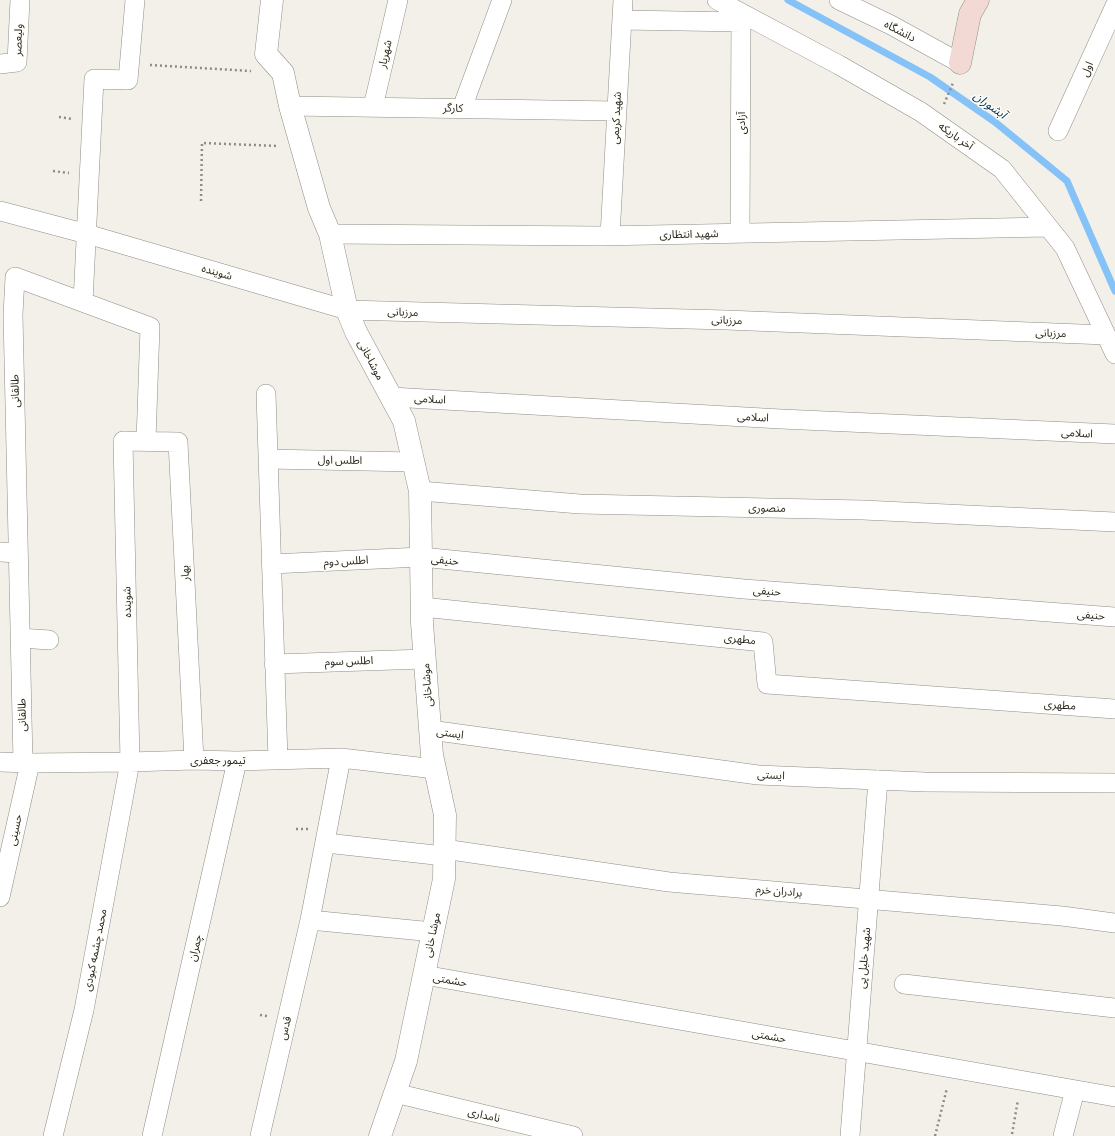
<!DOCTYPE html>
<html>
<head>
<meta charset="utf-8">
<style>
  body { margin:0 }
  canvas { display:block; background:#f2f0e8 }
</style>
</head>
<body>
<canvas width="1115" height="1136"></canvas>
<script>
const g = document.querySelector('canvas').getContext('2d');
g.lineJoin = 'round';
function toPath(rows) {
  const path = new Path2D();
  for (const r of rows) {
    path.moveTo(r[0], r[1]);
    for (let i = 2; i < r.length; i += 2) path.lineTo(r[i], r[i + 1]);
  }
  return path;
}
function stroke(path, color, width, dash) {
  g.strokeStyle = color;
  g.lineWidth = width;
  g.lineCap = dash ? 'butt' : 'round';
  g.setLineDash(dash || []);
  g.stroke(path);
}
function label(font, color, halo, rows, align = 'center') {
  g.font = font + ' Commissioner,"Noto Sans Arabic",sans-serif';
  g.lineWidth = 3;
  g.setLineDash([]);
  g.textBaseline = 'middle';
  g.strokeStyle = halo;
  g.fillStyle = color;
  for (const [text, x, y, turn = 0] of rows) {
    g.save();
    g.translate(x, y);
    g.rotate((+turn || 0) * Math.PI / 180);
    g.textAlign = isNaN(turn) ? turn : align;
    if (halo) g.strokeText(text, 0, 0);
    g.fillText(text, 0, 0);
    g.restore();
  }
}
stroke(toPath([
  [788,0,930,77,995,122,1067,181,1115,291]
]), '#84c2f7', 7);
const minor = toPath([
  [717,0,839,65,921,112,1002,169,1065,248,1115,354],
  [839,0,891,25,960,63],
  [622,20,741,22],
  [0,64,17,62,20,0],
  [290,106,617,111],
  [373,107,398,0],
  [462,108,502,0],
  [1058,131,1115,6],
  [0,211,87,234,347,310,726,320,1106,335],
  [740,233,741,13],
  [330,234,601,236,1048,227],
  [610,236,623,0],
  [83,302,94,79,128,80,135,0],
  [266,394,278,760],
  [391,397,781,419,1115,434],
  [268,459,413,462],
  [420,491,580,504,863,510,1115,522],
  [0,552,18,553],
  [271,564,421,557,744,589,1115,617],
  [422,607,763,642,767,684,1115,709],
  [20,638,49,640],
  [274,664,425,659],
  [430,730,758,775,925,782,1115,783],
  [0,762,30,763,130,762,194,760,237,761,341,758,435,769],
  [23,762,13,315,15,277,150,327,146,441],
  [326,843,444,856],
  [444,849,669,882,1062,916,1115,923],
  [0,897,30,763],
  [310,920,433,932],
  [424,975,1115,1097],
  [904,984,1115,1008],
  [395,1093,573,1136],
  [53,1136,84,1010,130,762,123,441,178,442,194,760],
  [152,1136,237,761],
  [260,1136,310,920,341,758],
  [850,1136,878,780],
  [1063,1136,1075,1090]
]);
const tertiary = toPath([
  [272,0,266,54,283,73,290,106,319,208,330,234,347,310,356,332,404,421,420,491,422,623,432,755,445,815,444,879,406,1061,380,1136]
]);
const secondary = toPath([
  [960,63,970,14,978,0]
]);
stroke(minor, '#8f8d85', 20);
stroke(tertiary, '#8f8d85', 23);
stroke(secondary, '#8f8d85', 23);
stroke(toPath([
  [150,65,251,71],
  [944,104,953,83],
  [59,117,72,119],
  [53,171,69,173],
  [201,201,202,143,279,146],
  [296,829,308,829],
  [260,1015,267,1016],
  [1012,1134,1018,1100],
  [935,1136,947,1088]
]), '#8d8c86', 2.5, [2, 3]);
stroke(minor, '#fff', 19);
stroke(tertiary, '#fff', 22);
stroke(secondary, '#f2d9d4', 22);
label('11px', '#262522', '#fffef8', [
  ["دانشگاه",900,31,28],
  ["ولیعصر",18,40,-88],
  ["شهریار",385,54,-77],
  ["اول",1087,69,-66],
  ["کارگر",453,108,1],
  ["شهید کریمی",616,118,-87],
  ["آزادی",741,123,-90],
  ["آخر باریکه",956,136,35],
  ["شهید انتظاری",689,234,-1],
  ["شوینده",217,272,16],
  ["مرزبانی",403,312,2],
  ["مرزبانی",727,320,2],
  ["مرزبانی",1051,333,2],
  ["موشاخانی",371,360,62],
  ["طالقانی",15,391,-91],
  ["اسلامی",430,399,3],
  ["اسلامی",753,417,3],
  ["اسلامی",1077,433,3],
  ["اطلس اول",340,460,1],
  ["منصوری",767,508,1],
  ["حنیفی",445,560,6],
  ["اطلس دوم",346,561,-3],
  ["بهار",185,573,-93],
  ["حنیفی",767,591,4],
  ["شوینده",127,602,-91],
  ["حنیفی",1091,615,4],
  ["مطهری",740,639,6],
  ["اطلس سوم",349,661,-2],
  ["موشاخانی",427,685,-94],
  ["مطهری",1060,705,4],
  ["طالقانی",22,715,-91],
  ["ایستی",450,733,8],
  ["تیمور جعفری",218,760],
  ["ایستی",771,775,3],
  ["حسینی",15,830,-78],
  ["برادران خرم",779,891,5],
  ["موشا خانی",432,935,-78],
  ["چمران",195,948,-77],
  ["محمد چشمه کبودی",95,950,-79],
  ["شهید خلیل پی",864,958,-85],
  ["حشمتی",450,980,10],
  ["قدس",285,1028,-77],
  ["حشمتی",769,1036,10],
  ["نامداری",484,1115,13]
]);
label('italic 12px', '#003253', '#fffef8', [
  ["آبشوران",990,105,36]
]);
</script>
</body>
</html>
